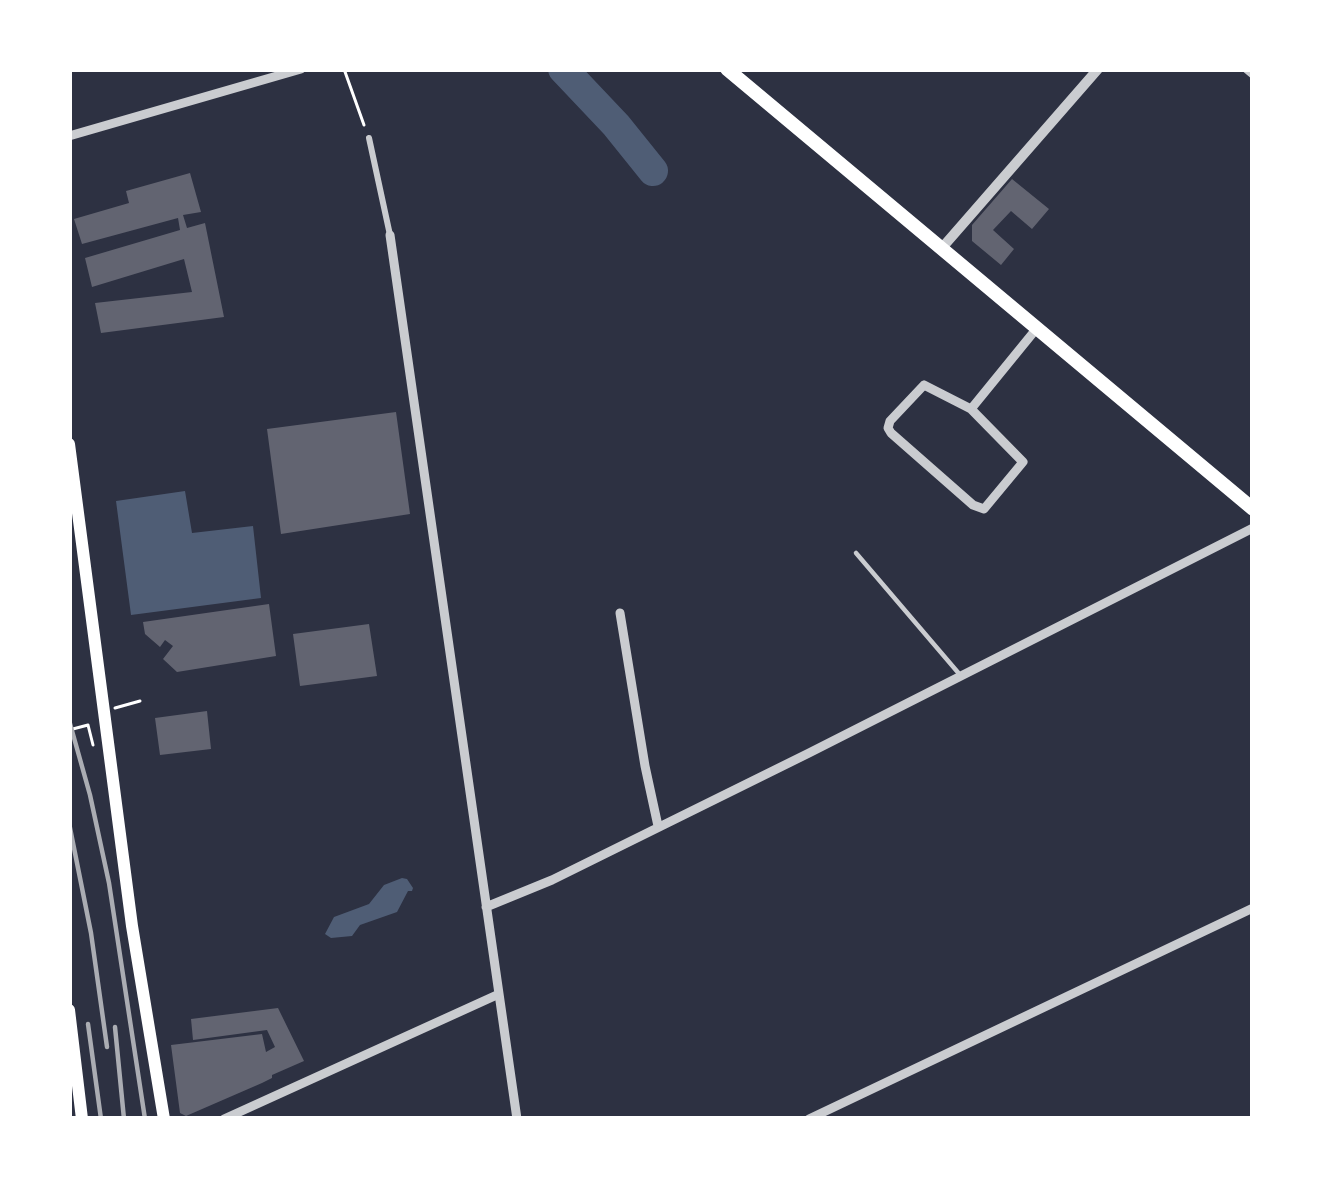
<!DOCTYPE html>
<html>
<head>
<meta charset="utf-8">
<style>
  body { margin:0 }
  #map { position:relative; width:1322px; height:1188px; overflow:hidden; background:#2d3142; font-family:"Sofia Sans Condensed",sans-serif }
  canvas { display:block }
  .frame { position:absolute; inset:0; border:72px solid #fff; pointer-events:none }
</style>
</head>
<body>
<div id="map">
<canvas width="1322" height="1188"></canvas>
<div class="frame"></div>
</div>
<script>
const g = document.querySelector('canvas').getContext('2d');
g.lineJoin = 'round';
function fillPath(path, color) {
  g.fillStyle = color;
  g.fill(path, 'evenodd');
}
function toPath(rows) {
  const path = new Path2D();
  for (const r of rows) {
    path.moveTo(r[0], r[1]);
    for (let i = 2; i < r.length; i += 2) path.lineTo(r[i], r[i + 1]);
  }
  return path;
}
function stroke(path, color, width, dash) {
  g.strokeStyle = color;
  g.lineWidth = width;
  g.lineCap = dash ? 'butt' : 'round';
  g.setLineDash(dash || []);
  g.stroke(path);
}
fillPath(toPath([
  [185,491,192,533,253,526,261,598,131,615,116,501],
  [402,878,407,879,413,888,412,891,408,891,397,912,360,925,352,936,331,938,325,934,334,917,369,904,384,885]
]), '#4f5d75');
stroke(toPath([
  [563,69,616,125,653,171]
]), '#4f5d75', 30);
fillPath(toPath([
  [190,173,201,212,183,215,187,228,205,223,224,317,101,333,95,303,192,292,184,259,92,287,85,258,180,230,178,218,82,244,74,219,129,203,126,191],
  [1012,179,1049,209,1032,229,1011,211,993,230,1014,249,1001,265,972,241,972,225],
  [396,412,410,514,281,534,267,429],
  [269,604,276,656,177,672,163,659,173,646,165,640,160,647,145,634,143,622],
  [369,624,377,676,300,686,293,634],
  [207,711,211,749,160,755,155,718],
  [278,1008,304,1061,272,1075,272,1078,262,1083,186,1116,180,1113,171,1045,262,1034,266,1052,275,1047,267,1030,193,1040,191,1019]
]), '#626471');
stroke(toPath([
  [344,69,364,125],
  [115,708,140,701],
  [69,730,88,725,93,745]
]), '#fff', 3);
stroke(toPath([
  [856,553,961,676]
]), '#caccd0', 4.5);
stroke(toPath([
  [369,138,390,235]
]), '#caccd0', 6);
stroke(toPath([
  [1247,69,1253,74],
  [69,136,301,69],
  [390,235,517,1119],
  [924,385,971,409,1023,462,984,509,973,505,891,433,888,428,890,421,924,385],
  [971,409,1037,328],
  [620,613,645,766,658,826],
  [486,907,552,880,809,753,1253,528],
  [224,1119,499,994],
  [809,1119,1253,908]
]), '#caccd0', 9);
stroke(toPath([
  [941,249,1098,69]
]), '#caccd0', 10);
stroke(toPath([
  [69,444,132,926,164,1119],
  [69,1010,82,1119]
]), '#fff', 12);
stroke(toPath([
  [727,69,1253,509]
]), '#fff', 14);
stroke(toPath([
  [69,720,90,795,109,883,145,1119],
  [69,823,91,933,107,1047],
  [88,1024,101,1119],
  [115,1027,124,1119]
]), '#abadb3', 4.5);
</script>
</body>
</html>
